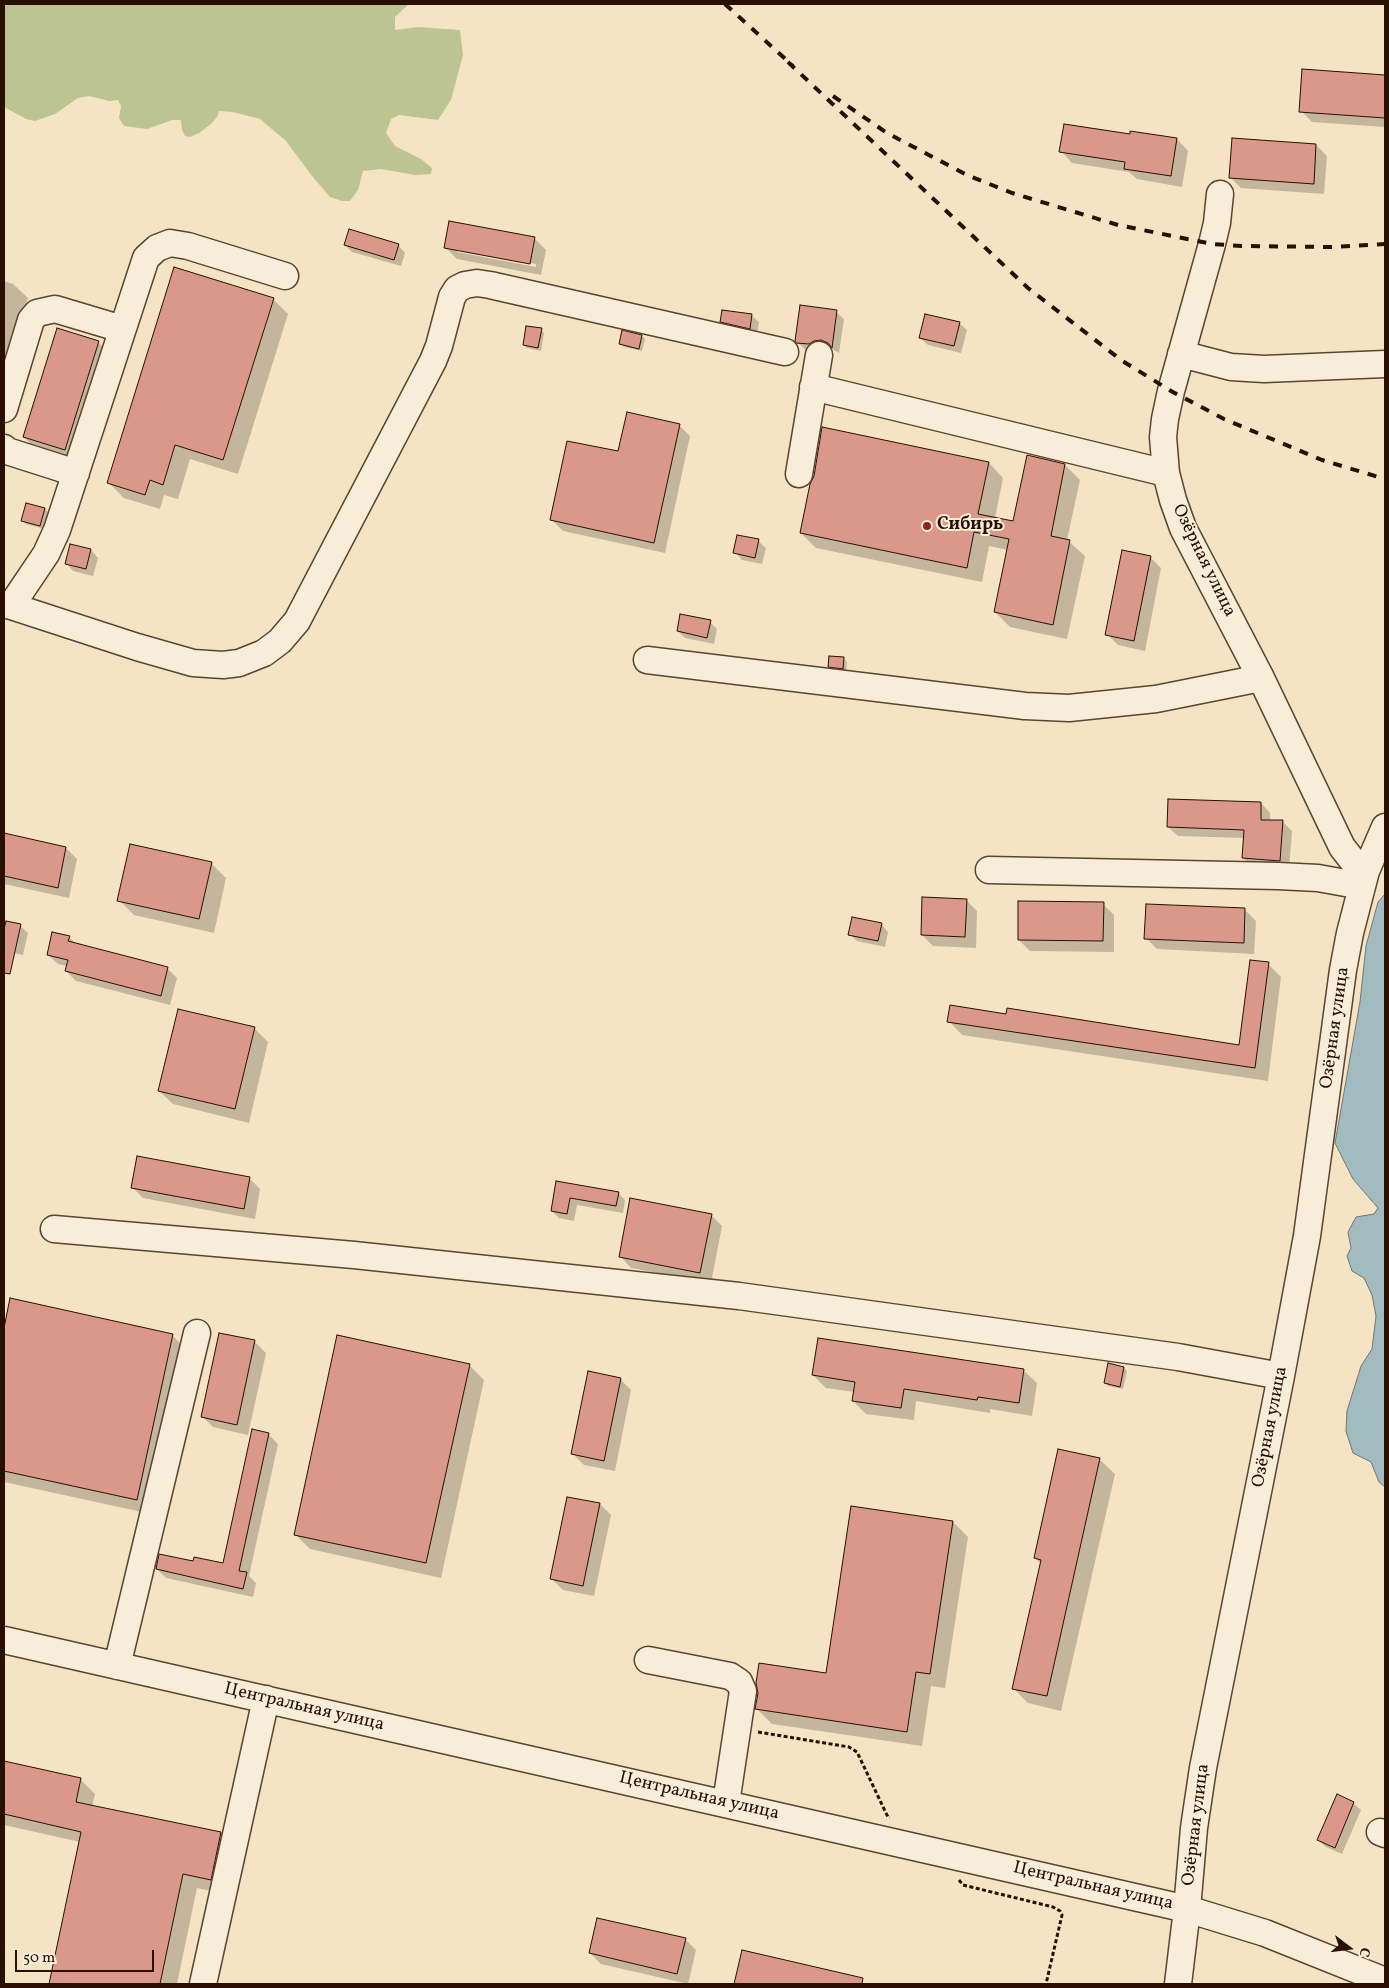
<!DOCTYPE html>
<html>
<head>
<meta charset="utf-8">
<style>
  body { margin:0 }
  #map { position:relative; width:1389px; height:1988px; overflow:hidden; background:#f5e4c3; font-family:Vollkorn,serif }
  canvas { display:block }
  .frame { position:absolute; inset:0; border:5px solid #280f00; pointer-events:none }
  .north { position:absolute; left:1324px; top:1923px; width:50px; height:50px; -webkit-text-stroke:4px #f8edd8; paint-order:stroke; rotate:105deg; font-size:14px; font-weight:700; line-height:20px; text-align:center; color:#280f00 }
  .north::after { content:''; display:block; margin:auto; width:18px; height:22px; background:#280f00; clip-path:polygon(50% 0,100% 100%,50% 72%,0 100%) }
  .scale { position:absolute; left:15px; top:1950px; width:139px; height:22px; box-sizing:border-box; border:2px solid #280f00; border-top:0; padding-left:6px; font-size:15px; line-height:18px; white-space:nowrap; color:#280f00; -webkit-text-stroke:4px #f8edd8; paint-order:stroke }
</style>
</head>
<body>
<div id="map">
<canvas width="1389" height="1988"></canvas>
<div class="frame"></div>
<div class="north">С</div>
<div class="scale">50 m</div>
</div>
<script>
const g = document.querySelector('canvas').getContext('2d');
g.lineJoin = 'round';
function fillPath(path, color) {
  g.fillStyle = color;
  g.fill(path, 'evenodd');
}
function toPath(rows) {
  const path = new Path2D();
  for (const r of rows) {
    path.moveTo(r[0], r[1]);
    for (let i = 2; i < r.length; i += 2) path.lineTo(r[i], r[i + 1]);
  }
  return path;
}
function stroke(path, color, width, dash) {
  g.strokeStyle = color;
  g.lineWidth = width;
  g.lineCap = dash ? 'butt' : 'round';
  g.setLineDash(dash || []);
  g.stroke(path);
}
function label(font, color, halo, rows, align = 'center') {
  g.font = font + ' Vollkorn,serif';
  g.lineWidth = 4;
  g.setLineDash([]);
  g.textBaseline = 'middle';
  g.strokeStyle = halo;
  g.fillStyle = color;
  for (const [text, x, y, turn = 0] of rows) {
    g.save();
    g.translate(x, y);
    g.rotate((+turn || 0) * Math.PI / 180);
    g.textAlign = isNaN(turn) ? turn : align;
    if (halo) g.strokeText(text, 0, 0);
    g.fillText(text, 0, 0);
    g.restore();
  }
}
fillPath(toPath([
  [4,4,409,4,395,17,395,30,418,27,460,30,463,55,451,100,438,120,399,115,391,119,386,133,395,146,421,159,432,168,431,174,415,175,381,169,363,171,358,190,350,201,342,201,330,197,312,176,286,141,260,119,233,112,219,111,217,117,211,124,199,133,190,137,185,136,182,130,181,120,172,120,147,129,124,126,119,118,121,106,118,100,109,101,89,96,78,98,55,114,35,121,26,119,8,109,4,107]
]), '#bdc493');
const water = toPath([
  [1385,894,1385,1487,1379,1482,1371,1462,1353,1453,1346,1431,1347,1411,1361,1366,1372,1349,1376,1316,1372,1295,1364,1278,1352,1271,1347,1256,1351,1248,1348,1232,1356,1217,1374,1214,1378,1208,1353,1179,1335,1143,1360,1002,1366,946,1378,902,1385,894]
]);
fillPath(water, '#a2bbbf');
stroke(water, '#717673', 1);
fillPath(toPath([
  [1303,70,1385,76,1385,127,1312,122,1301,111],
  [1131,135,1177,139,1188,151,1182,187,1137,179,1129,172,1072,163,1061,151],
  [1316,145,1327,156,1324,194,1241,188,1230,177],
  [535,239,546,250,541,275,457,259,445,247],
  [457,249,536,264,536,267,457,252],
  [345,245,398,245,405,253,401,266,352,252],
  [4,281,13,284,28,298,4,380],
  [273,299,288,314,238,474,190,459,178,499,164,495,160,509,124,498,109,483],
  [836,312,844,319,839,353,829,347,822,348,816,351,805,349,797,342],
  [751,315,759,322,757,335,728,329,721,321],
  [959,323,967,330,961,353,928,345,920,338],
  [541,330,544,333,541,351,527,348,524,345],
  [623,332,642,336,645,339,642,351,624,347,621,344],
  [98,342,113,357,80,464,39,452,24,437],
  [679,425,690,436,665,553,563,531,552,520,619,453],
  [989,463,1003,478,995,518,1014,522,1065,465,1080,480,1067,540,1085,556,1067,639,1010,627,995,612,1008,550,989,546,982,582,816,548,801,533],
  [45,509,48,512,44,529,26,524,23,521],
  [758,541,766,548,762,564,742,560,735,552],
  [71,545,91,550,98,558,93,576,73,571,66,563],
  [1150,557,1161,568,1145,651,1118,645,1107,634],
  [710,622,717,629,714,644,685,638,678,631],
  [844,658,847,662,846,671,833,670,829,666],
  [1261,803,1270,813,1270,821,1283,822,1292,831,1289,870,1253,867,1243,858,1245,838,1178,836,1168,827],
  [4,835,66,848,77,859,69,898,4,884],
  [211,863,226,878,214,933,134,915,119,900],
  [966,900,977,911,976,948,933,946,922,935],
  [1103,904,1114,915,1114,952,1030,951,1019,940],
  [1245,910,1256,921,1254,954,1157,949,1146,938],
  [7,922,20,926,28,933,23,955,9,952,4,947],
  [881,924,888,932,885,947,857,941,849,934],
  [69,937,77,945,167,968,177,978,170,1005,76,981,66,971,67,966,58,964,48,955],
  [1268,964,1281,977,1268,1081,962,1035,949,1021,1240,1046],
  [254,1028,268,1042,249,1123,173,1104,159,1091],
  [249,1178,260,1189,255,1219,143,1198,132,1187],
  [557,1182,618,1193,625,1200,623,1213,577,1205,574,1221,559,1218,552,1211],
  [711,1215,722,1226,711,1283,631,1268,620,1256],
  [11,1300,172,1335,187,1350,151,1514,4,1482,4,1334],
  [220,1334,255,1342,266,1353,248,1435,213,1427,202,1416],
  [819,1339,1024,1371,1037,1383,1032,1416,990,1409,990,1413,916,1401,914,1420,866,1414,853,1401,855,1392,826,1388,813,1375],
  [469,1365,484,1380,441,1578,310,1549,295,1534],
  [1124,1368,1127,1371,1123,1389,1108,1386,1105,1383],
  [620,1379,631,1390,615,1471,584,1465,573,1454],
  [268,1434,278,1444,249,1576,256,1583,253,1597,166,1578,157,1569,194,1563,224,1565],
  [1059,1450,1100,1460,1115,1474,1061,1711,1028,1703,1013,1688,1041,1564,1035,1558],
  [600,1504,611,1515,594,1596,563,1590,552,1579],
  [953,1522,968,1537,945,1688,931,1686,922,1746,772,1724,757,1709,759,1693,827,1674],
  [4,1762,81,1780,95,1794,92,1807,221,1833,235,1848,225,1894,197,1888,177,1984,51,1984,80,1842,4,1825],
  [1353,1803,1361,1810,1342,1854,1326,1847,1318,1840],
  [685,1939,696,1950,688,1984,601,1964,590,1953],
  [743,1952,843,1975,852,1984,735,1984]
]), '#0003');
const building = toPath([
  [1302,69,1385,75,1385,118,1299,112,1302,69],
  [1064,124,1130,134,1130,131,1177,138,1171,176,1124,169,1125,162,1059,152,1064,124],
  [1232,138,1316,144,1314,184,1229,178,1232,138],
  [449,221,535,237,530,264,444,248,449,221],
  [349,229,399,244,394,260,344,245,349,229],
  [174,267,274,298,223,460,175,445,163,485,150,480,145,495,107,483,174,267],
  [800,305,837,310,832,348,828,343,821,340,814,341,809,344,796,343,795,341,800,305],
  [722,310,752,314,750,329,720,322,722,310],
  [925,314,960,322,954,346,919,338,925,314],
  [526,326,542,328,538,348,523,345,526,326],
  [57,328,99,341,65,450,23,437,57,328],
  [622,330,642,335,639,349,619,344,622,330],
  [627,412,680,424,654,543,550,520,567,441,618,451,627,412],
  [822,427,989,462,978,514,1013,521,1027,455,1065,464,1051,536,1070,540,1053,625,994,612,1009,539,974,532,967,568,800,533,810,484,814,476,822,427],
  [26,503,45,508,40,526,21,521,26,503],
  [737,535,759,539,755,558,733,553,737,535],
  [70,544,91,549,86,569,65,564,70,544],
  [1122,550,1151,556,1134,641,1105,635,1122,550],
  [680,614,711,620,707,638,677,631,680,614],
  [829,656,844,657,843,669,828,667,829,656],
  [1168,799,1261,802,1261,820,1283,820,1280,861,1242,858,1244,830,1167,827,1168,799],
  [4,833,66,847,58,888,4,876,4,833],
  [130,844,212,862,199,919,117,901,130,844],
  [922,897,967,899,965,937,921,935,922,897],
  [1018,901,1104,902,1103,941,1018,940,1018,901],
  [1146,904,1245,908,1244,943,1144,939,1146,904],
  [852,917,882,923,878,941,848,935,852,917],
  [6,921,21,924,10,974,4,973,4,929,6,921],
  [52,932,70,936,68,941,168,967,161,996,65,971,68,960,47,955,52,932],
  [1250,960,1269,962,1255,1068,947,1022,950,1005,1006,1014,1007,1008,1239,1045,1250,960],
  [178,1009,255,1027,235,1109,158,1091,178,1009],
  [137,1156,250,1177,244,1209,131,1188,137,1156],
  [556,1181,619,1192,616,1206,570,1198,567,1214,551,1211,556,1181],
  [630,1198,712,1214,700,1273,619,1257,630,1198],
  [10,1298,173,1334,137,1500,4,1471,4,1328,10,1298],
  [219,1333,255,1340,237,1425,201,1417,219,1333],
  [337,1335,470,1364,426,1563,294,1535,337,1335],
  [818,1338,1024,1369,1019,1403,978,1397,977,1400,904,1389,901,1408,852,1401,855,1382,812,1375,818,1338],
  [1108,1363,1124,1367,1120,1387,1104,1383,1108,1363],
  [588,1371,621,1378,604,1461,571,1454,588,1371],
  [252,1429,269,1433,239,1571,247,1572,243,1589,156,1569,159,1554,193,1561,194,1557,223,1563,252,1429],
  [1058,1449,1100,1458,1047,1696,1012,1689,1041,1560,1034,1558,1058,1449],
  [567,1497,600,1503,583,1586,550,1579,567,1497],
  [851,1506,953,1521,930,1674,916,1672,907,1732,755,1709,758,1693,756,1683,759,1663,826,1673,851,1506],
  [4,1761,81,1778,76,1802,221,1832,211,1880,183,1874,160,1984,49,1984,81,1832,4,1814,4,1761],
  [1337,1794,1354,1802,1335,1848,1317,1840,1337,1794],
  [597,1918,686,1938,677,1974,589,1953,597,1918],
  [742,1950,863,1978,862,1984,734,1984,742,1950]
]);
fillPath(building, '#da988a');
stroke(building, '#280f00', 1);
const minor = toPath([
  [1220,194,1217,223,1212,244,1171,391,1165,419,1163,437,1166,473,1173,500,1183,528,1261,678,1342,847,1356,865,1366,871],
  [1181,354,1231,367,1264,369,1385,364],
  [813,387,1166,473],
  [4,409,31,320,37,313,55,309,122,329],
  [4,448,7,451,76,473],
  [799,474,819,355],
  [4,604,11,606,46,554,57,530,146,258,157,248,170,243,188,246,285,276],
  [11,606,137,647,193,663,223,665,239,663,264,653,280,641,297,621,433,361,439,346,452,297,457,289,465,285,477,283,490,285,785,352],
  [647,660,1025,706,1069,708,1156,699,1261,678],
  [989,870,1278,876,1318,878,1362,886],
  [54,1229,354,1255,739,1296,1178,1357,1281,1376],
  [4,1640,1187,1909,1265,1933,1385,1981],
  [648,1660,730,1676,739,1682,743,1691,726,1803],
  [117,1666,197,1333],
  [1380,1832,1385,1834],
  [203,1984,266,1699],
  [1178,1984,1187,1909,1194,1828,1203,1768,1281,1376,1307,1236,1343,970,1350,933,1366,871,1385,827]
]);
stroke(minor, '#5b4431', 29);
stroke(toPath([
  [758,1732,849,1747,857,1752,885,1811,888,1817,890,1817],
  [959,1880,963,1885,1053,1907,1060,1911,1062,1915,1046,1984]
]), '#280f00', 3, [4, 2.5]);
stroke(minor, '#f8edd8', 26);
stroke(toPath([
  [725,4,793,66],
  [788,62,1028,288,1121,360,1171,391,1224,419,1322,460,1385,479],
  [833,96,887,133,967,175,1012,193,1118,225,1212,244,1241,246,1333,247,1385,244]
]), '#280f00', 4, [9, 9]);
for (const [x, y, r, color] of [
  [927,526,5,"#8f2418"]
]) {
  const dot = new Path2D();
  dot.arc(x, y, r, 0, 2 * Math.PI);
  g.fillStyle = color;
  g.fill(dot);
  stroke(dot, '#f8edd8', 2);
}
label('bold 18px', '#280f00', '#f8edd8', [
  ["Сибирь",937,526]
], 'left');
label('18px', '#280f00', '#f8edd8', [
  ["Озёрная улица",1203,561,64],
  ["Озёрная улица",1336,1028,-82],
  ["Озёрная улица",1271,1427,-79],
  ["Центральная улица",304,1708,13],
  ["Центральная улица",699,1797,13],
  ["Озёрная улица",1197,1825,-83],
  ["Центральная улица",1093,1887,13]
]);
</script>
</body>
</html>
